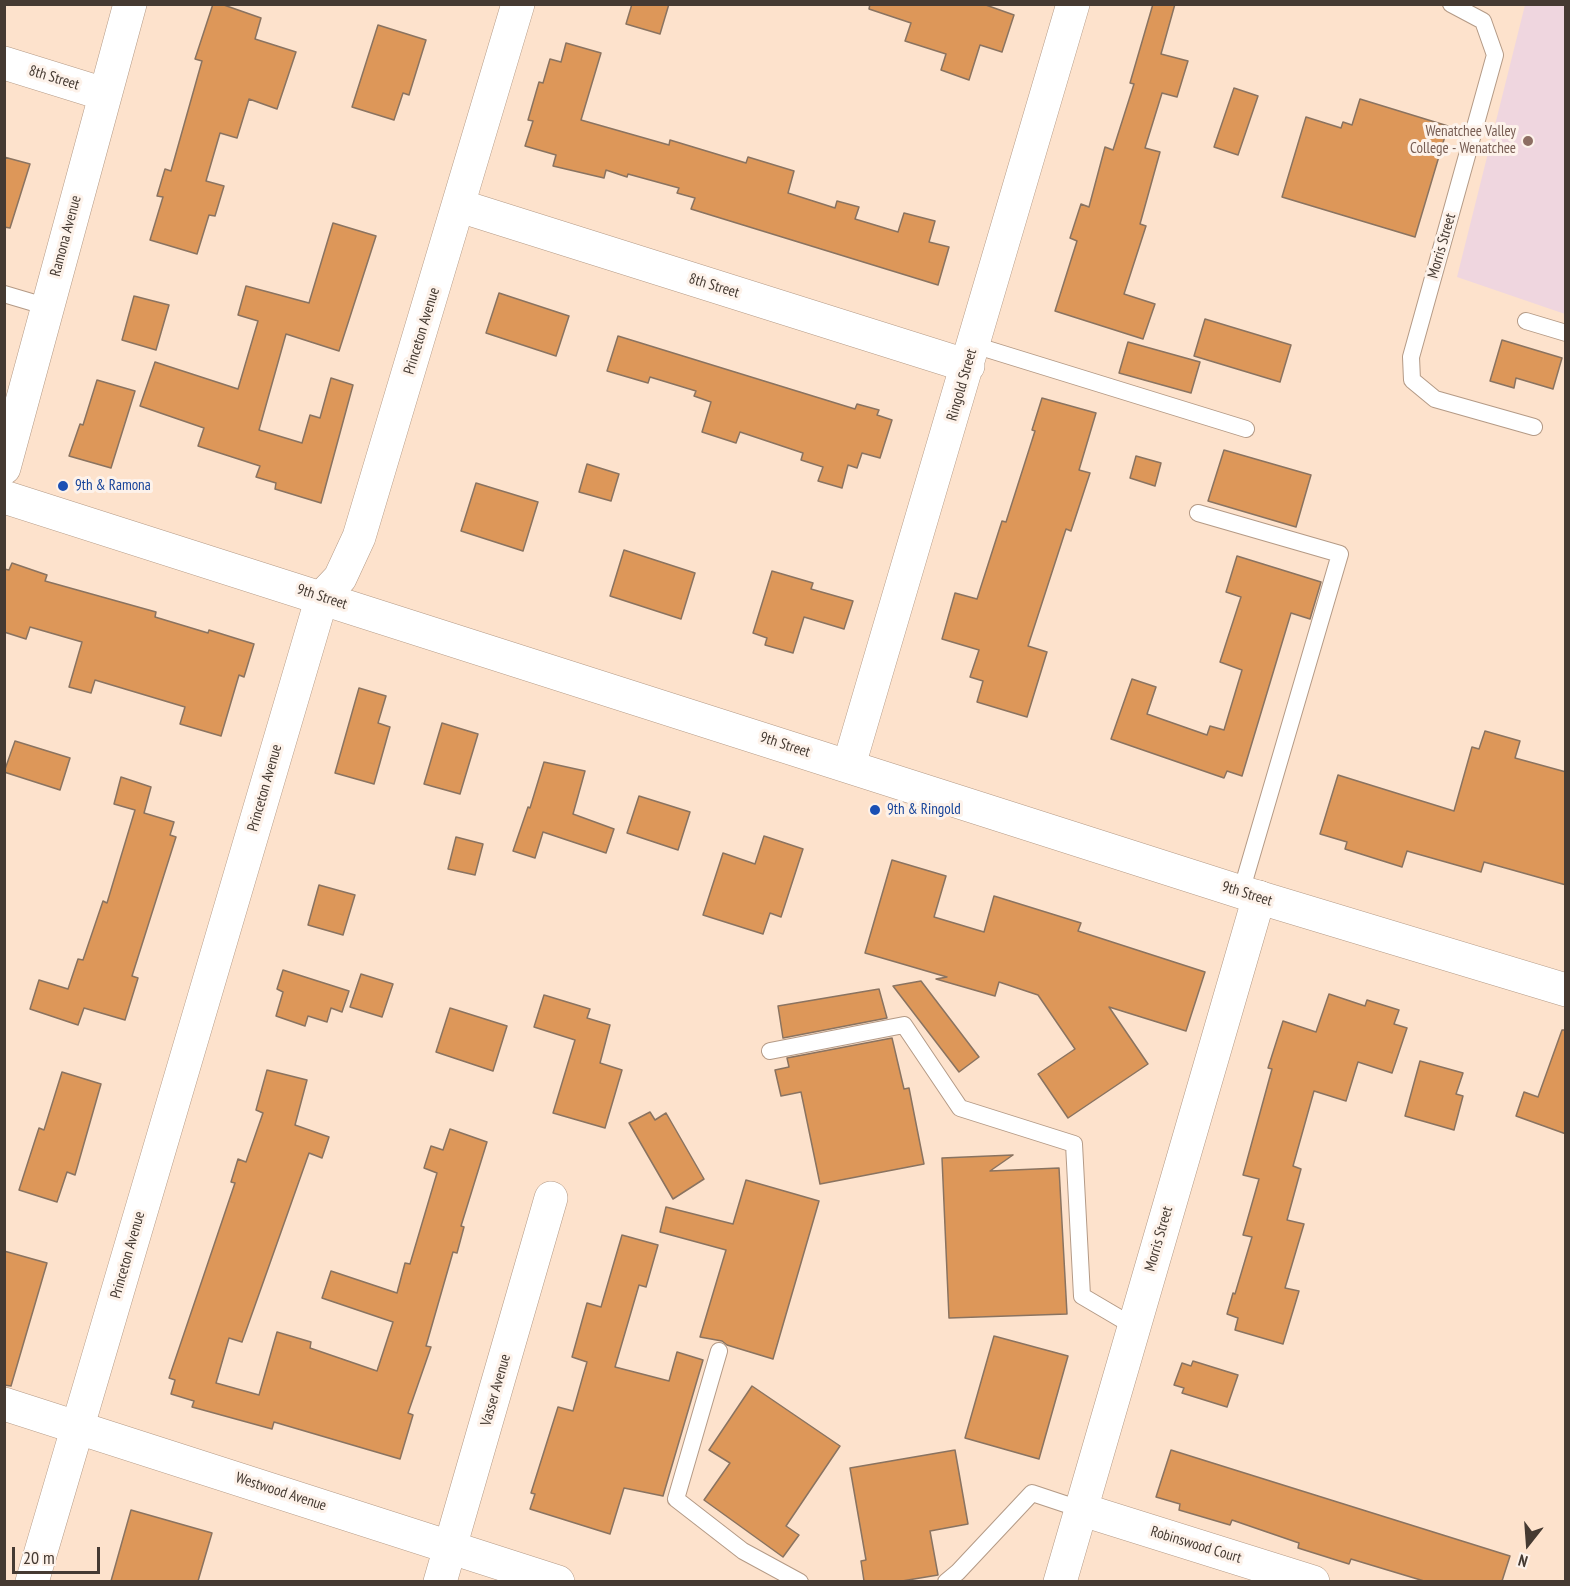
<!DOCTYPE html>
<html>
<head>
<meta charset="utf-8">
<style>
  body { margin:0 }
  #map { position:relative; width:1570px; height:1586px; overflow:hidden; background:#fde2cc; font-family:"PT Sans Narrow",sans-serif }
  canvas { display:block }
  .frame { position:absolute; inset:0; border:6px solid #453a32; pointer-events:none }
  .north { position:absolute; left:1498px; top:1514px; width:60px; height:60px; -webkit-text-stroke:4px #fdf2ea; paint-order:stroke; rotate:197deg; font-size:16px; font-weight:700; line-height:24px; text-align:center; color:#453a32 }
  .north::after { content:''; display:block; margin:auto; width:21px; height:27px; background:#453a32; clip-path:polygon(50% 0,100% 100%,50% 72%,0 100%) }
  .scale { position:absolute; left:12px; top:1547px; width:88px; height:27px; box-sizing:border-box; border:3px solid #453a32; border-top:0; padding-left:8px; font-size:18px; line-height:21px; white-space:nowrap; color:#453a32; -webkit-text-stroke:4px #fdf2ea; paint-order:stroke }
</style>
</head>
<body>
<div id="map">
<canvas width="1570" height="1586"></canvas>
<div class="frame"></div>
<div class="north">N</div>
<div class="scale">20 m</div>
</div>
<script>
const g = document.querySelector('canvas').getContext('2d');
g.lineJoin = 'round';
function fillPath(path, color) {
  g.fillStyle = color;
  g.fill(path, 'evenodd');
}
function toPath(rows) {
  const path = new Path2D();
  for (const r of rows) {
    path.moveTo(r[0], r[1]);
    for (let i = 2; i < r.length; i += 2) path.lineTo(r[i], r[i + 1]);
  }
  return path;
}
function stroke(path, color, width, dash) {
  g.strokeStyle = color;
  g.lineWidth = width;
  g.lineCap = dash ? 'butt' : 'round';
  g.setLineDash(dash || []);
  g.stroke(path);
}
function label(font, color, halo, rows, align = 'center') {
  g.font = font + ' "PT Sans Narrow",sans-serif';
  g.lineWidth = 6;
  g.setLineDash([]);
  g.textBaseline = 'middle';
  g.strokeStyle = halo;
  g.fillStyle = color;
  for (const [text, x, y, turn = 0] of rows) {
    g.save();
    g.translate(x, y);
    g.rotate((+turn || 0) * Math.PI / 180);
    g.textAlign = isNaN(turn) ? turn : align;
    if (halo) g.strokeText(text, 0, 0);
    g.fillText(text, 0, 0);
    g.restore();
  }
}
fillPath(toPath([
  [1525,5,1565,5,1565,314,1457,277]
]), '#efd6df');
const building = toPath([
  [213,4,221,4,261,18,255,39,296,52,277,109,249,99,237,138,220,133,206,181,224,186,215,216,209,215,197,254,150,240,163,197,157,196,165,169,171,171,202,61,195,59,213,4],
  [632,4,669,4,660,34,626,24,632,4],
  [870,4,983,4,1014,15,1002,52,980,45,969,80,941,70,946,54,905,41,911,23,869,9,870,4],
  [1153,4,1175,4,1161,54,1188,61,1177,97,1162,93,1145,148,1160,152,1140,224,1146,226,1124,294,1155,304,1143,339,1055,311,1077,241,1070,238,1081,204,1089,207,1105,147,1113,150,1134,84,1130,83,1153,4],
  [378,25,426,40,409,95,403,93,394,120,352,107,378,25],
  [566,43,601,53,581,120,669,145,670,140,746,163,748,157,794,171,788,193,835,208,837,201,859,207,855,219,898,232,904,213,935,221,929,242,949,247,938,285,691,209,695,198,677,193,679,188,628,174,627,177,606,170,604,178,553,166,556,155,525,146,533,121,528,120,539,82,543,83,550,59,561,62,566,43],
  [1234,88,1258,96,1238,155,1214,147,1234,88],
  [1360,99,1448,126,1415,237,1282,197,1306,117,1341,128,1343,122,1352,125,1360,99],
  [4,157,30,164,10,228,4,227,4,157],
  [333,223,376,236,339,351,286,334,259,430,302,443,310,415,320,418,331,378,353,385,321,503,275,489,276,483,256,477,260,466,198,446,204,428,140,406,155,362,238,389,258,321,238,315,246,286,309,303,333,223],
  [499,293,569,316,556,356,486,333,499,293],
  [134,296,169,305,156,350,122,340,134,296],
  [1205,319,1291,345,1280,382,1194,356,1205,319],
  [618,336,842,405,855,409,857,404,879,410,877,415,892,420,880,458,862,453,857,468,848,465,842,488,818,481,823,467,801,460,803,453,740,432,736,443,702,432,711,402,694,396,696,391,650,377,648,383,607,371,618,336],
  [1502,340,1562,358,1553,389,1516,378,1514,388,1490,381,1502,340],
  [1128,342,1200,362,1191,393,1119,373,1128,342],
  [97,380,135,391,111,468,69,456,80,424,83,425,97,380],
  [1042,398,1096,413,1079,470,1090,473,1071,531,1066,529,1028,646,1047,652,1027,717,977,702,983,681,970,677,979,650,942,639,955,593,977,599,1002,521,1006,522,1035,431,1032,430,1042,398],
  [1224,450,1311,475,1296,527,1208,501,1224,450],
  [1136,456,1161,463,1155,486,1130,478,1136,456],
  [587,464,619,474,611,501,579,492,587,464],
  [476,483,538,502,523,551,461,531,476,483],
  [624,550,695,573,681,619,610,596,624,550],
  [1237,556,1321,582,1310,619,1291,613,1242,776,1227,771,1224,778,1111,739,1132,679,1156,687,1147,714,1207,735,1210,726,1224,730,1242,670,1220,662,1241,597,1226,592,1237,556],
  [12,563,47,575,45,581,156,612,155,617,208,633,209,630,254,644,244,677,239,675,221,736,180,724,185,707,95,680,91,693,69,687,82,642,30,627,26,639,4,632,4,569,9,570,12,563],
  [772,571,813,583,811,589,853,601,844,629,804,617,793,653,765,645,767,638,753,633,772,571],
  [359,688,386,696,378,723,390,727,374,784,335,773,359,688],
  [442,723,478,734,460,794,424,784,442,723],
  [1485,731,1520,741,1515,758,1566,772,1566,885,1484,862,1481,872,1407,851,1402,867,1345,849,1347,842,1320,834,1338,775,1454,811,1472,747,1479,749,1485,731],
  [15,741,70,758,60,790,4,772,15,741],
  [544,762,585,771,573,814,614,829,606,853,543,832,535,858,513,851,528,807,530,808,544,762],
  [121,777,151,787,144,813,174,822,170,835,176,837,132,976,138,978,125,1020,84,1008,78,1025,30,1009,39,980,68,989,78,959,83,960,103,901,107,903,135,810,114,804,121,777],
  [639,796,690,812,678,850,627,833,639,796],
  [764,836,803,849,781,917,770,913,763,934,703,915,723,853,755,864,764,836],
  [456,837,483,844,475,875,448,869,456,837],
  [892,860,946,876,934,917,984,932,994,896,1081,923,1078,931,1205,972,1186,1031,1109,1007,1148,1064,1068,1118,1038,1074,1075,1049,1038,995,999,982,995,996,936,979,947,977,865,953,892,860],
  [319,885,355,895,343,935,308,925,319,885],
  [283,970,349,991,342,1012,331,1008,327,1022,308,1016,305,1026,276,1016,283,992,277,989,283,970],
  [361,974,393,984,382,1017,350,1007,361,974],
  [921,981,979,1057,959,1072,893,986,921,981],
  [879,989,887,1018,783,1038,778,1006,879,989],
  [1329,994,1365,1006,1367,1000,1399,1010,1394,1024,1407,1028,1392,1073,1358,1062,1346,1101,1314,1091,1293,1166,1301,1169,1287,1220,1304,1224,1285,1288,1299,1291,1283,1344,1235,1330,1238,1318,1227,1314,1233,1293,1235,1294,1252,1237,1243,1235,1259,1179,1243,1175,1272,1069,1268,1068,1283,1021,1316,1032,1329,994],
  [544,995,590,1009,587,1018,610,1025,600,1063,622,1070,605,1128,553,1113,575,1040,534,1027,544,995],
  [450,1008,507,1026,493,1071,436,1052,450,1008],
  [1562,1030,1566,1030,1566,1134,1516,1116,1524,1092,1538,1097,1562,1030],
  [892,1038,904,1089,909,1088,924,1164,820,1184,801,1092,781,1096,775,1070,789,1067,787,1058,892,1038],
  [1420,1061,1463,1073,1456,1094,1463,1096,1454,1130,1405,1116,1420,1061],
  [267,1070,307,1080,295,1125,329,1137,322,1158,309,1153,242,1342,229,1338,216,1383,259,1395,277,1332,311,1342,310,1348,377,1371,393,1322,322,1298,331,1271,397,1293,405,1263,410,1264,437,1173,424,1168,431,1146,443,1150,450,1129,487,1142,461,1226,464,1227,457,1253,453,1252,426,1346,431,1347,408,1413,413,1415,400,1459,274,1422,272,1429,203,1410,192,1407,194,1401,171,1394,175,1380,169,1378,235,1183,231,1182,238,1159,246,1162,263,1113,256,1110,267,1070],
  [62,1072,101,1084,75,1175,67,1172,57,1202,19,1190,39,1128,44,1130,62,1072],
  [650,1112,655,1120,666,1113,704,1179,673,1199,629,1123,650,1112],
  [1013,1155,990,1171,1059,1168,1067,1314,949,1318,942,1158,1013,1155],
  [746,1180,819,1201,773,1359,727,1345,722,1341,700,1337,726,1250,660,1232,666,1207,733,1224,746,1180],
  [622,1235,658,1245,646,1287,639,1285,615,1367,669,1381,677,1352,703,1360,663,1496,624,1488,610,1534,530,1509,535,1494,531,1493,558,1407,573,1411,587,1362,572,1357,587,1303,601,1307,622,1235],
  [4,1251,47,1263,11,1386,4,1385,4,1251],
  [994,1336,1068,1356,1039,1459,965,1438,994,1336],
  [1193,1361,1238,1375,1227,1407,1182,1393,1184,1388,1174,1385,1182,1363,1191,1366,1193,1361],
  [752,1386,840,1446,786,1526,799,1535,783,1557,704,1500,730,1463,709,1450,752,1386],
  [955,1450,968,1524,930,1531,938,1575,902,1581,864,1581,861,1561,866,1560,850,1468,955,1450],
  [1171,1450,1510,1556,1502,1581,1424,1581,1351,1559,1349,1564,1298,1548,1299,1543,1232,1520,1230,1525,1179,1510,1180,1504,1156,1497,1171,1450],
  [131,1510,212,1533,198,1581,111,1581,131,1510]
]);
fillPath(building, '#dd9759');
stroke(building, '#8a7360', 1.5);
const lane = toPath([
  [1451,4,1483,21,1495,55,1411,357,1412,380,1435,399,1534,427],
  [4,294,48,307],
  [1526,321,1566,333],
  [974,345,1246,429],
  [1198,513,1340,554,1241,892],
  [770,1051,904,1025,960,1108,1074,1144,1082,1296,1133,1326],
  [719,1351,676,1499,743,1551,800,1582],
  [946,1582,958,1572,1032,1493,1080,1509]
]);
const street = toPath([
  [4,63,104,94],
  [460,206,968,366],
  [4,468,130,4],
  [849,765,1073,4],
  [4,1404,558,1582],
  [1080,1509,1313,1582],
  [32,1582,322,597,340,578,359,537,518,4],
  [440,1582,551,1198],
  [1060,1582,1259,897]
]);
const secondary = toPath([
  [4,497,1241,892,1566,990]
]);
stroke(lane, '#b49a86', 18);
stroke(street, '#b49a86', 34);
stroke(secondary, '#b49a86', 34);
stroke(lane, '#fff', 16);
stroke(street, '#fff', 33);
stroke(secondary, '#fff', 33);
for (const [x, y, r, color] of [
  [1528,141,6,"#8d6e63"],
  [63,486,6,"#1a4fb4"],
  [875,810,6,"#1a4fb4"]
]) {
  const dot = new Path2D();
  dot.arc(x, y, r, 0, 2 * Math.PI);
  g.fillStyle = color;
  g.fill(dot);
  stroke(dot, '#fdf2ea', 2);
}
label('15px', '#453a32', '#fdf2ea', [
  ["8th Street",54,78,17],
  ["Ramona Avenue",66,236,-75],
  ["Morris Street",1442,246,-74],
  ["8th Street",714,286,17],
  ["Princeton Avenue",422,331,-73],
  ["Ringold Street",962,385,-74],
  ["9th Street",322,597,18],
  ["9th Street",785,745,18],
  ["Princeton Avenue",265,788,-74],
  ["9th Street",1247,894,17],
  ["Morris Street",1159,1239,-74],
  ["Princeton Avenue",128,1255,-74],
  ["Vasser Avenue",496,1390,-74],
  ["Westwood Avenue",281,1492,18],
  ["Robinswood Court",1196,1545,17]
]);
label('15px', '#785e54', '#fdf2ea', [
  ["Wenatchee Valley",1516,132],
  ["College - Wenatchee",1516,149]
], 'right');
label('15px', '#164399', '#fdf2ea', [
  ["9th & Ramona",75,486],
  ["9th & Ringold",887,810]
], 'left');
</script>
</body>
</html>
